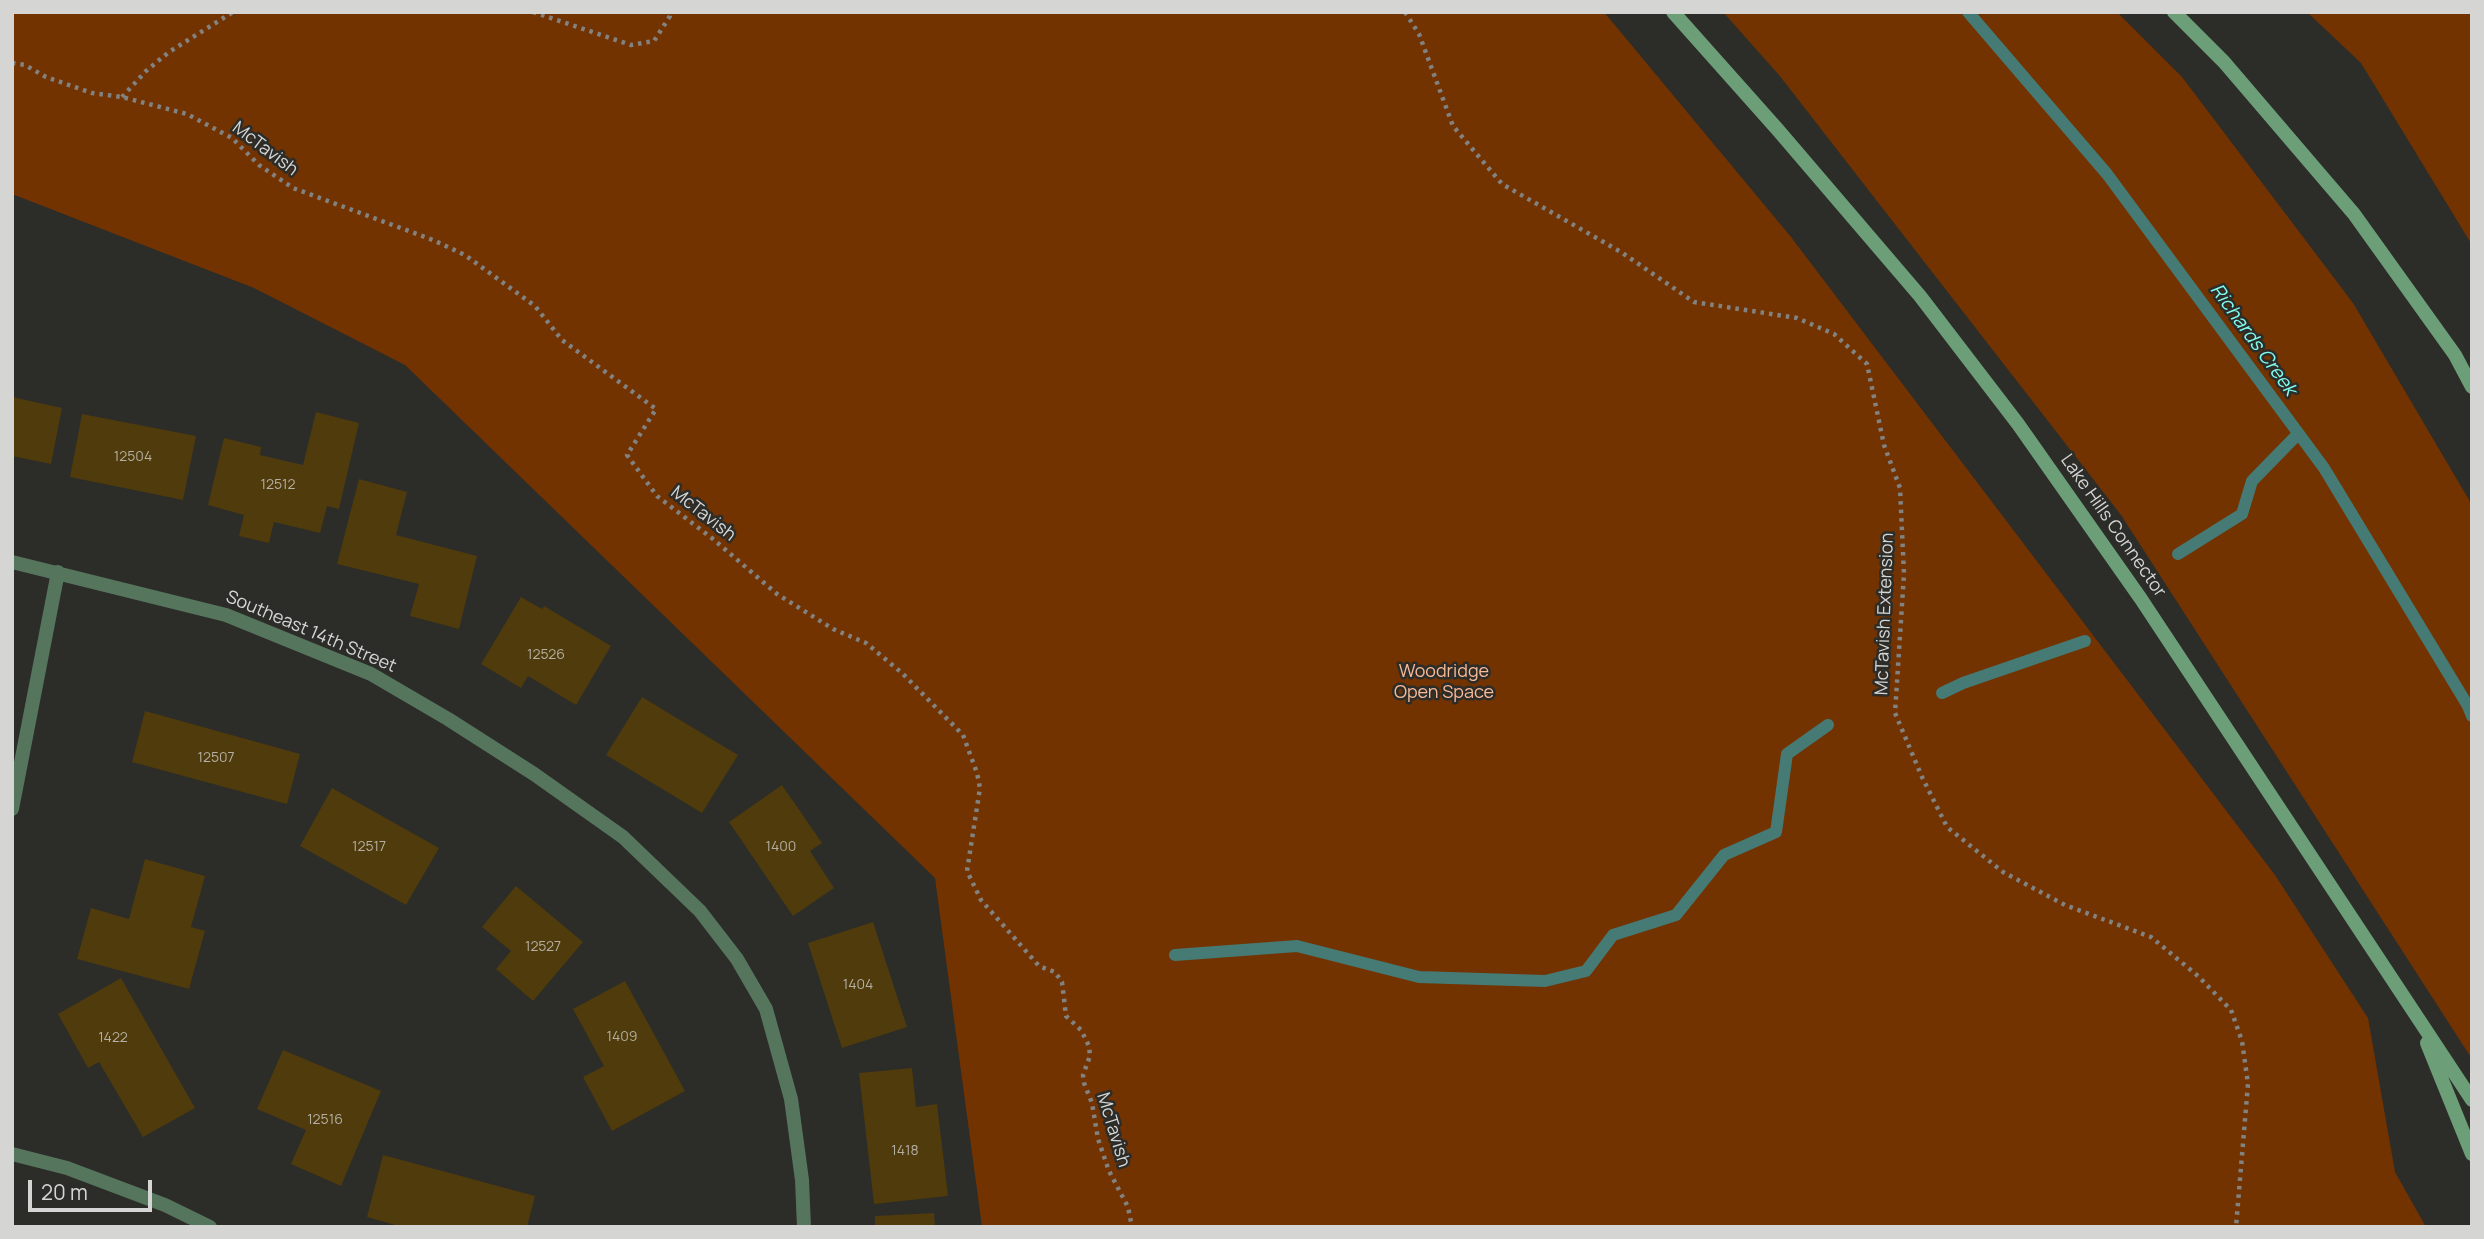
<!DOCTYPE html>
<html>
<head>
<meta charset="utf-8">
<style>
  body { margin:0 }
  #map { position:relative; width:2484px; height:1239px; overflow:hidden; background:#2c2c29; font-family:Manrope,sans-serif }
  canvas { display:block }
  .frame { position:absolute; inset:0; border:14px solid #d5d6d4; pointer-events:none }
  .scale { position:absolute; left:28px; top:1180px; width:124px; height:32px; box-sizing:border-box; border:4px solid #d5d6d4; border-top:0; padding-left:9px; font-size:21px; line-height:24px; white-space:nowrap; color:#d5d6d4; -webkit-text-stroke:5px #2c2c29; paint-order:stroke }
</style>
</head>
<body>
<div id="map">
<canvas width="2484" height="1239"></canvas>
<div class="frame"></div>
<div class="scale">20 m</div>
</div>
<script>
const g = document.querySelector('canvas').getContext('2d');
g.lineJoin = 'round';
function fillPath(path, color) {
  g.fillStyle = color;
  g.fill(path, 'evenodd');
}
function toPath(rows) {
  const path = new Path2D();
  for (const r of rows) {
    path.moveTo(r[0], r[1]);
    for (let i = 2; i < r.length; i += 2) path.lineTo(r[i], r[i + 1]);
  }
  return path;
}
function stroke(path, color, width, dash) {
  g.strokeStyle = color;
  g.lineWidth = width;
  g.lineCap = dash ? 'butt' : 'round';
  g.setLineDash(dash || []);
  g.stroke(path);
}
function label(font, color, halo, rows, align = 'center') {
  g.font = font + ' Manrope,sans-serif';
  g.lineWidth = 5;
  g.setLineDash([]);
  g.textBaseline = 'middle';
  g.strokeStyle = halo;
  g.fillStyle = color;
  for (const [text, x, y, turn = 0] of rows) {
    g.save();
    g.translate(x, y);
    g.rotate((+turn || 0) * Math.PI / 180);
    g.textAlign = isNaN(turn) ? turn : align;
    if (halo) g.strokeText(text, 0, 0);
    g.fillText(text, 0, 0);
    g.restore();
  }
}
fillPath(toPath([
  [12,12,1604,12,1791,237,2275,875,2368,1018,2395,1172,2426,1227,982,1227,935,878,405,365,254,288,12,194],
  [1723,12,2117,12,2182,77,2353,303,2472,505,2472,1059,2121,515,1779,75],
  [2307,12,2472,12,2472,245,2361,63]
]), '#723300');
stroke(toPath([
  [1968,12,2107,174,2324,468,2468,706,2472,716],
  [2178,554,2242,514,2252,481,2298,434],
  [1942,693,1963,683,2085,641],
  [1175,955,1297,946,1419,977,1545,981,1586,971,1613,935,1676,915,1724,855,1776,832,1787,754,1828,725]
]), '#457a75', 12);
fillPath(toPath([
  [12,397,62,408,51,464,12,456],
  [316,412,359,423,339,509,327,506,320,533,274,522,269,543,239,536,244,515,208,505,224,438,261,447,260,455,303,465],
  [82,414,196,436,183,500,70,477],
  [359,479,407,492,396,535,477,556,459,629,410,616,419,584,337,564],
  [521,597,542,609,544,606,611,646,576,705,528,676,521,688,481,664],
  [642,697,738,755,702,813,606,755],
  [145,711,300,754,287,804,132,762],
  [782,785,822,843,810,851,834,888,793,916,729,822],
  [332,788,439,848,406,905,300,846],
  [145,859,205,876,191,927,205,931,189,989,77,959,91,908,129,919],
  [516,886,583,942,533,1001,496,969,511,951,482,927],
  [873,922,907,1027,842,1048,808,943],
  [121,978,195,1108,143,1137,99,1062,88,1068,58,1014],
  [625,981,685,1091,612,1131,583,1077,604,1066,573,1009],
  [283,1050,381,1091,341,1186,291,1164,306,1130,257,1109],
  [912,1068,916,1107,937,1104,948,1196,874,1204,859,1073],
  [383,1155,535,1196,527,1227,402,1227,367,1217],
  [934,1213,935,1227,875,1227,875,1216]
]), '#4f3b0b');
stroke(toPath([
  [533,12,631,45,654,41,670,16,669,12],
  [1405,12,1419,34,1453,126,1502,184,1621,252,1694,302,1797,318,1834,334,1867,364,1884,445,1900,488,1904,574,1895,713,1922,777,1947,827,2003,872,2065,905,2151,937,2198,976,2231,1010,2242,1041,2248,1084,2236,1227],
  [12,63,25,65,46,77,92,93,122,97,187,114,232,138,259,165,293,188,433,240,465,255,535,306,562,340,656,409,627,455,657,496,713,539,777,594,833,629,866,643,902,673,963,735,977,773,980,788,967,871,981,900,1039,966,1055,972,1062,982,1066,1016,1081,1030,1089,1046,1090,1056,1083,1075,1084,1083,1092,1103,1098,1139,1109,1171,1128,1207,1132,1227],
  [122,97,146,71,169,52,233,12]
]), '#828280', 4.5, [3.5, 5]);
stroke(toPath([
  [12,562,226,615,371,674,448,719,534,774,623,837,700,911,737,959,766,1009,791,1099,802,1180,804,1227],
  [12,809,58,572],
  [12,1154,67,1168,165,1205,210,1227]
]), '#56755d', 14);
stroke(toPath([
  [1673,12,1778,130,1920,296,2018,424,2141,599,2472,1100],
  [2174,12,2224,62,2354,214,2455,355,2472,387],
  [2427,1043,2472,1154]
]), '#6c9e78', 14);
label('14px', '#b4afa2', null, [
  ["12504",133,457],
  ["12512",278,485],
  ["12526",546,655],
  ["12507",216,758],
  ["12517",369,847],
  ["1400",781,847],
  ["12527",543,947],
  ["1404",858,985],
  ["1409",622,1037],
  ["1422",113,1038],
  ["12516",325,1120],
  ["1418",905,1151]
]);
label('18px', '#d5d6d4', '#2c2c29', [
  ["McTavish",265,149,37],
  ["McTavish",703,514,38],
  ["Lake Hills Connector",2113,526,55],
  ["McTavish Extension",1885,614,-88],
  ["Southeast 14th Street",311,632,23],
  ["McTavish",1113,1130,73]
]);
label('18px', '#f8ba97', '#2c2c29', [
  ["Woodridge",1444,672],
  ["Open Space",1444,693]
]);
label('italic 19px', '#81feee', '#2c2c29', [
  ["Richards Creek",2253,340,54]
]);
</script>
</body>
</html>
